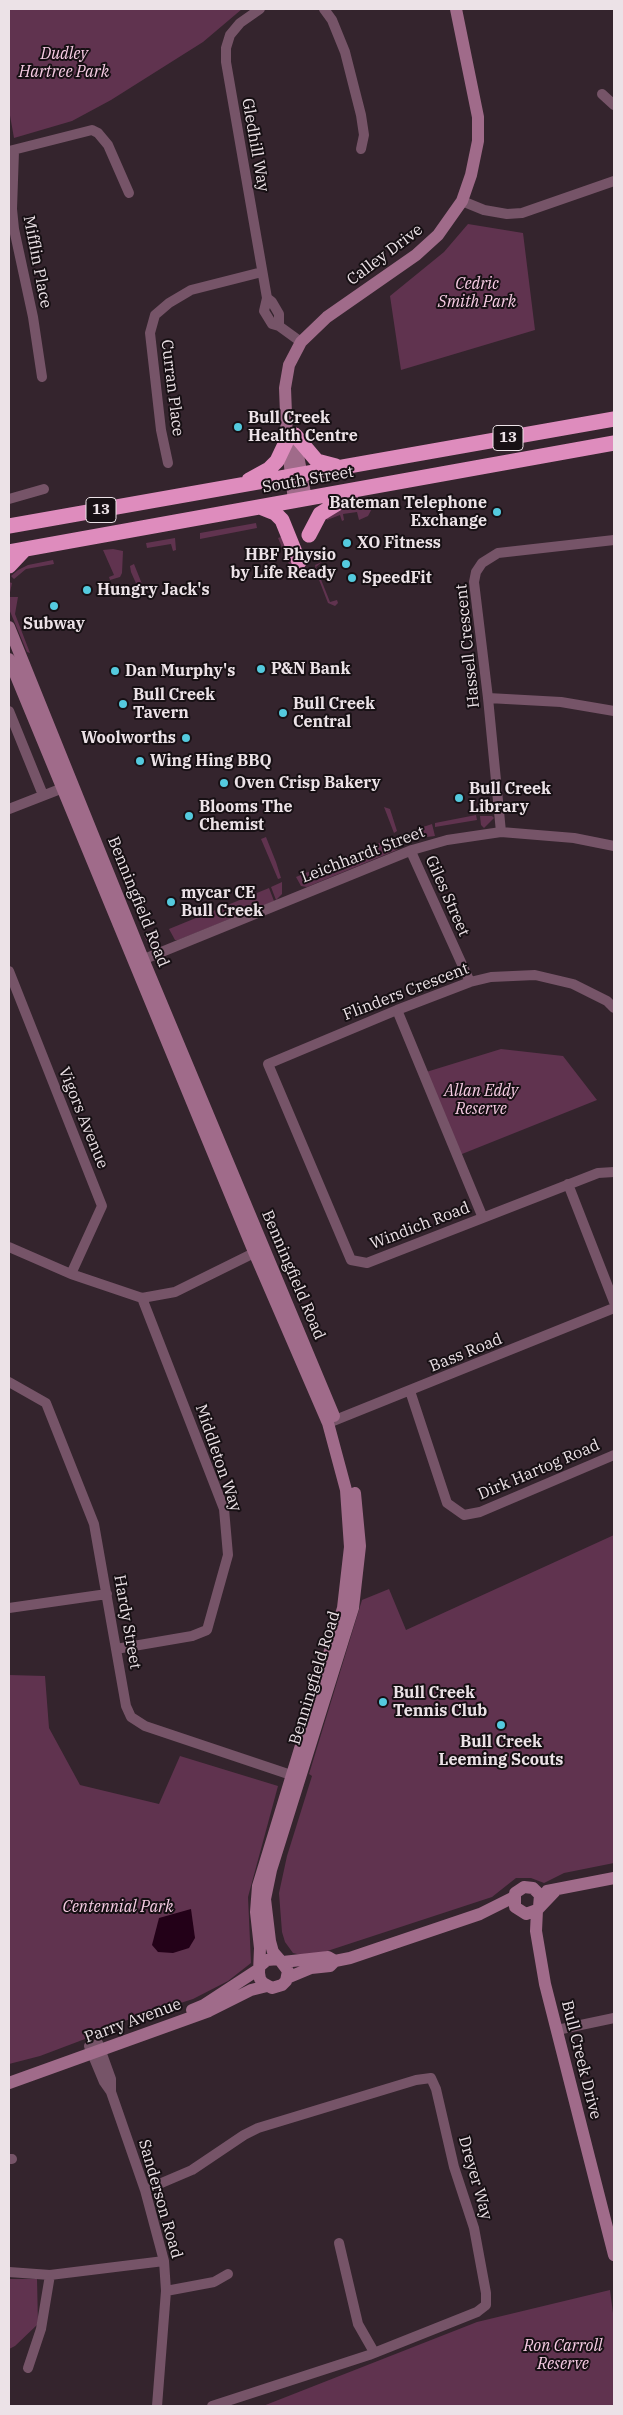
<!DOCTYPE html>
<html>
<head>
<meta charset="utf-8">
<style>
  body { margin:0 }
  #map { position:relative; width:623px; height:2415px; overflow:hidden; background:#34242d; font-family:"IBM Plex Serif",serif }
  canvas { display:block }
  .frame { position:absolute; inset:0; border:10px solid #ece2e7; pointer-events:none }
</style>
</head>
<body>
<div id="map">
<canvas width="623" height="2415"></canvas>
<div class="frame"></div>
</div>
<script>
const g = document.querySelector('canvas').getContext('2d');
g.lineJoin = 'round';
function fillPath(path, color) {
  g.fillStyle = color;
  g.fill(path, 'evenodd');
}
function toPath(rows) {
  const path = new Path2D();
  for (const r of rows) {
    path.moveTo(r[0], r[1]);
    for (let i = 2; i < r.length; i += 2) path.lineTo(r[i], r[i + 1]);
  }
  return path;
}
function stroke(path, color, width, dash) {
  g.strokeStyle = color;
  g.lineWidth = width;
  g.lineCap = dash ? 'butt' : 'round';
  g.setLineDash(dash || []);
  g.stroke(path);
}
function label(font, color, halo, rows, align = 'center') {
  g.font = font + ' "IBM Plex Serif",serif';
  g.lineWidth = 4;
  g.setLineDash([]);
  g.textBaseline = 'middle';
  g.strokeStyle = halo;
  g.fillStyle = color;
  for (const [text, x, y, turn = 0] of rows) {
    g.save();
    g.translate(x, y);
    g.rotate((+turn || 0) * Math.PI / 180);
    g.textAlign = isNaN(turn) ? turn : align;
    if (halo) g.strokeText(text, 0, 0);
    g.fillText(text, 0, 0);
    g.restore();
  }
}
fillPath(toPath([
  [9,9,242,9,203,42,111,100,72,121,14,138,9,110],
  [468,224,523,233,535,330,401,370,390,296,444,252],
  [375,503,368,516,359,520,357,512,343,514,344,520,342,521,340,515,327,520,326,518,341,509],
  [256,523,257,528,200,539,200,533],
  [283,536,293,568,291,569,278,538],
  [175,538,176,550,173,551,171,544,147,548,146,543],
  [113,549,123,551,122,573,120,577,110,580,109,577,114,575,103,550],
  [53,560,54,564,26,569,14,579,11,576,18,570,28,565],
  [322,562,316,567,330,602,337,600,338,603,335,606,328,603,316,572,315,565],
  [134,564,144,589,138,588,131,572,130,566],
  [9,582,12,583,9,597,18,597,15,614,30,653,27,652,9,609],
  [384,807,390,809,397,831,394,833],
  [476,815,477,820,435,827,435,823],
  [480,816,492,816,494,818,484,828,481,825],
  [432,824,435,836,418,838,414,830],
  [399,835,401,843,397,850,307,887,301,886,296,877],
  [266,837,276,862,281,878,278,879,261,839],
  [282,882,282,894,276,900,271,887],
  [269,888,274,901,178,940,175,940,169,929],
  [157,933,160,947,150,947,144,936],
  [501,1049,563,1056,597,1100,457,1156,423,1073],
  [614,1535,614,1863,564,1873,544,1883,531,1878,516,1878,492,1897,309,1957,293,1953,285,1942,282,1932,279,1893,287,1856,312,1776,309,1774,362,1600,389,1589,406,1630],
  [9,1675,45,1676,49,1728,80,1785,159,1804,180,1756,278,1786,248,1897,251,1963,228,1981,193,1999,112,2025,97,2031,98,2034,93,2036,40,2056,9,2064],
  [9,2279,37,2279,38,2324,15,2346,9,2349],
  [610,2290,614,2321,614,2406,263,2406,477,2322]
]), '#60334f');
fillPath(toPath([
  [191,1909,195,1938,189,1948,173,1953,158,1952,152,1945,159,1918]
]), '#230118');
stroke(toPath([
  [260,9,240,23,230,35,226,48,226,62,267,298,264,311,272,324,279,326,301,342],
  [324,9,332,20,345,52,361,115,364,135,361,149],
  [602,94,614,105],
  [9,151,92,130,98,133,108,145,129,193],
  [14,151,12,209,14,229,33,317,42,377],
  [462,201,484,210,507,214,522,213,614,181],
  [267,298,272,302,279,314,279,326],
  [168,463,161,430,150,333,155,315,169,303,191,290,262,272],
  [9,499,44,489],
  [488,698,561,702,614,711],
  [9,711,43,795],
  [9,809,68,786],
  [501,832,488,698,474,582,476,572,482,563,498,553,614,540],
  [412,850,413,856,470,982],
  [137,962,412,850,447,840,501,832,574,838,614,846],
  [9,971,102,1206,71,1274],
  [614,1008,607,1001,573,984,535,975,491,977,470,982,397,1010,268,1064,351,1260,367,1263,598,1173,614,1172],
  [397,1010,483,1218],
  [568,1184,614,1302],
  [9,1247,71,1274,142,1298,175,1292,260,1250],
  [9,1382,46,1403,94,1524,126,1706,131,1717,145,1726,297,1777],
  [410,1391,447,1503,464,1515,480,1512,614,1455],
  [328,1423,614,1308],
  [9,1608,107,1594],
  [116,1649,192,1636,207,1630,228,1555,224,1509,142,1298],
  [557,2030,614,2018],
  [98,2043,111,2079,111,2092,145,2190,164,2261,166,2291,157,2406],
  [89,2046,104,2082,111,2092],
  [9,2159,12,2159],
  [145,2190,192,2170,244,2135,258,2128,416,2080,431,2078,436,2089,454,2167,474,2228,486,2293,486,2305,477,2312,369,2355,212,2406],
  [339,2243,358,2324,374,2352],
  [9,2272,50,2275,164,2261],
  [166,2291,214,2282,228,2274],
  [28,2368,41,2329,50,2275]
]), '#765468', 10);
stroke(toPath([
  [294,433,306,499],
  [294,501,287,440,285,388,289,365,301,342,327,317,416,255,438,235,462,201,471,175,478,141,478,117,456,9],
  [9,627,143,959,334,1416],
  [9,659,254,1252,328,1423,346,1490,350,1547,343,1608,258,1886,256,1912,260,1948,259,1973,260,1979,263,1983,272,1988,282,1985,286,1981,288,1971,279,1959,267,1960,260,1966],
  [547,1891,614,1878],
  [539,1907,540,1895,533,1888,524,1887,515,1893,515,1907,526,1914,537,1910,555,1891],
  [537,1910,536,1931,545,1984,614,2255],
  [279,1959,273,1952,270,1941,265,1899,271,1870,353,1608,360,1546,355,1493],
  [283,1962,328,1957,335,1961],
  [287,1978,311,1968,330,1966,335,1961,350,1958,480,1914,514,1897],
  [192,2010,204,2005,259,1969],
  [9,2083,209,2011,251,1990,267,1986]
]), '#a06b8a', 12);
stroke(toPath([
  [295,435,317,461,336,466],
  [249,480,269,469,277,461,287,440],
  [260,507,275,513,282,520,299,562],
  [9,526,614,419],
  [309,535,320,514,351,495],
  [9,552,614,443],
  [9,566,25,549]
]), '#de8cbd', 15);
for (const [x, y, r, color] of [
  [238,427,5,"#54cade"],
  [497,512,5,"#54cade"],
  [347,543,5,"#54cade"],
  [346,564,5,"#54cade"],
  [352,578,5,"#54cade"],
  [87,590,5,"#54cade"],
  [54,606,5,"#54cade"],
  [261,669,5,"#54cade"],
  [115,671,5,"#54cade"],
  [123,704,5,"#54cade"],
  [283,713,5,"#54cade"],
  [186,738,5,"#54cade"],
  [140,761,5,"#54cade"],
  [224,783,5,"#54cade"],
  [459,798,5,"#54cade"],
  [189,816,5,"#54cade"],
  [171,902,5,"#54cade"],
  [383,1702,5,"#54cade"],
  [501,1725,5,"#54cade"]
]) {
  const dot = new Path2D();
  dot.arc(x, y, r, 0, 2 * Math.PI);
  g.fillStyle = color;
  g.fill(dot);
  stroke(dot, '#171014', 2);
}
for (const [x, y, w] of [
  [508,438,30],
  [101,510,30]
]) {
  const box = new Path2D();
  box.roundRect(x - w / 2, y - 12.5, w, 25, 4);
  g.fillStyle = '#171014';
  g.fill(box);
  stroke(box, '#ece2e7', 1);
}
label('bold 15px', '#ece2e7', null, [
  ["13",508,438],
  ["13",101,510]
]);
label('italic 16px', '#f7cce4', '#171014', [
  ["Dudley",64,54],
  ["Hartree Park",64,72],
  ["Cedric",477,284],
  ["Smith Park",477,302],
  ["Allan Eddy",481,1091],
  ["Reserve",481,1109],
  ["Centennial Park",118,1907],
  ["Ron Carroll",563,2346],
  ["Reserve",563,2364]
]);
label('16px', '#ece2e7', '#171014', [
  ["Gledhill Way",255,145,80],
  ["Calley Drive",385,255,-37],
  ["Mifflin Place",37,262,79],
  ["Curran Place",172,388,83],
  ["South Street",308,480,-10],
  ["Hassell Crescent",468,646,-96],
  ["Leichhardt Street",363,855,-21],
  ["Giles Street",447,896,66],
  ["Benningfield Road",138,902,68],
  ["Flinders Crescent",406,992,-21],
  ["Vigors Avenue",83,1118,68],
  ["Windich Road",420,1226,-21],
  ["Benningfield Road",293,1275,67],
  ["Bass Road",466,1353,-22],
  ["Middleton Way",218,1458,71],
  ["Dirk Hartog Road",539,1470,-23],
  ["Hardy Street",127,1622,80],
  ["Benningfield Road",315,1678,-73],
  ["Parry Avenue",133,2021,-20],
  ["Bull Creek Drive",581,2060,76],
  ["Dreyer Way",475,2178,74],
  ["Sanderson Road",160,2199,74]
]);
label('bold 16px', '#ece2e7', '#171014', [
  ["Bull Creek",248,418],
  ["Health Centre",248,436],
  ["Bateman Telephone",487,503,"right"],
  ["Exchange",487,521,"right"],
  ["XO Fitness",357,543],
  ["HBF Physio",336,555,"right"],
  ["by Life Ready",336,573,"right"],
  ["SpeedFit",362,578],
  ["Hungry Jack's",97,590],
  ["Subway",54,624,"center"],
  ["P&N Bank",271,669],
  ["Dan Murphy's",125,671],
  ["Bull Creek",133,695],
  ["Tavern",133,713],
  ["Bull Creek",293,704],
  ["Central",293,722],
  ["Woolworths",176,738,"right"],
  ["Wing Hing BBQ",150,761],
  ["Oven Crisp Bakery",234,783],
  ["Bull Creek",469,789],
  ["Library",469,807],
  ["Blooms The",199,807],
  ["Chemist",199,825],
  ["mycar CE",181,893],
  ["Bull Creek",181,911],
  ["Bull Creek",393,1693],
  ["Tennis Club",393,1711],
  ["Bull Creek",501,1742,"center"],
  ["Leeming Scouts",501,1760,"center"]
], 'left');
</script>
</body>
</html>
